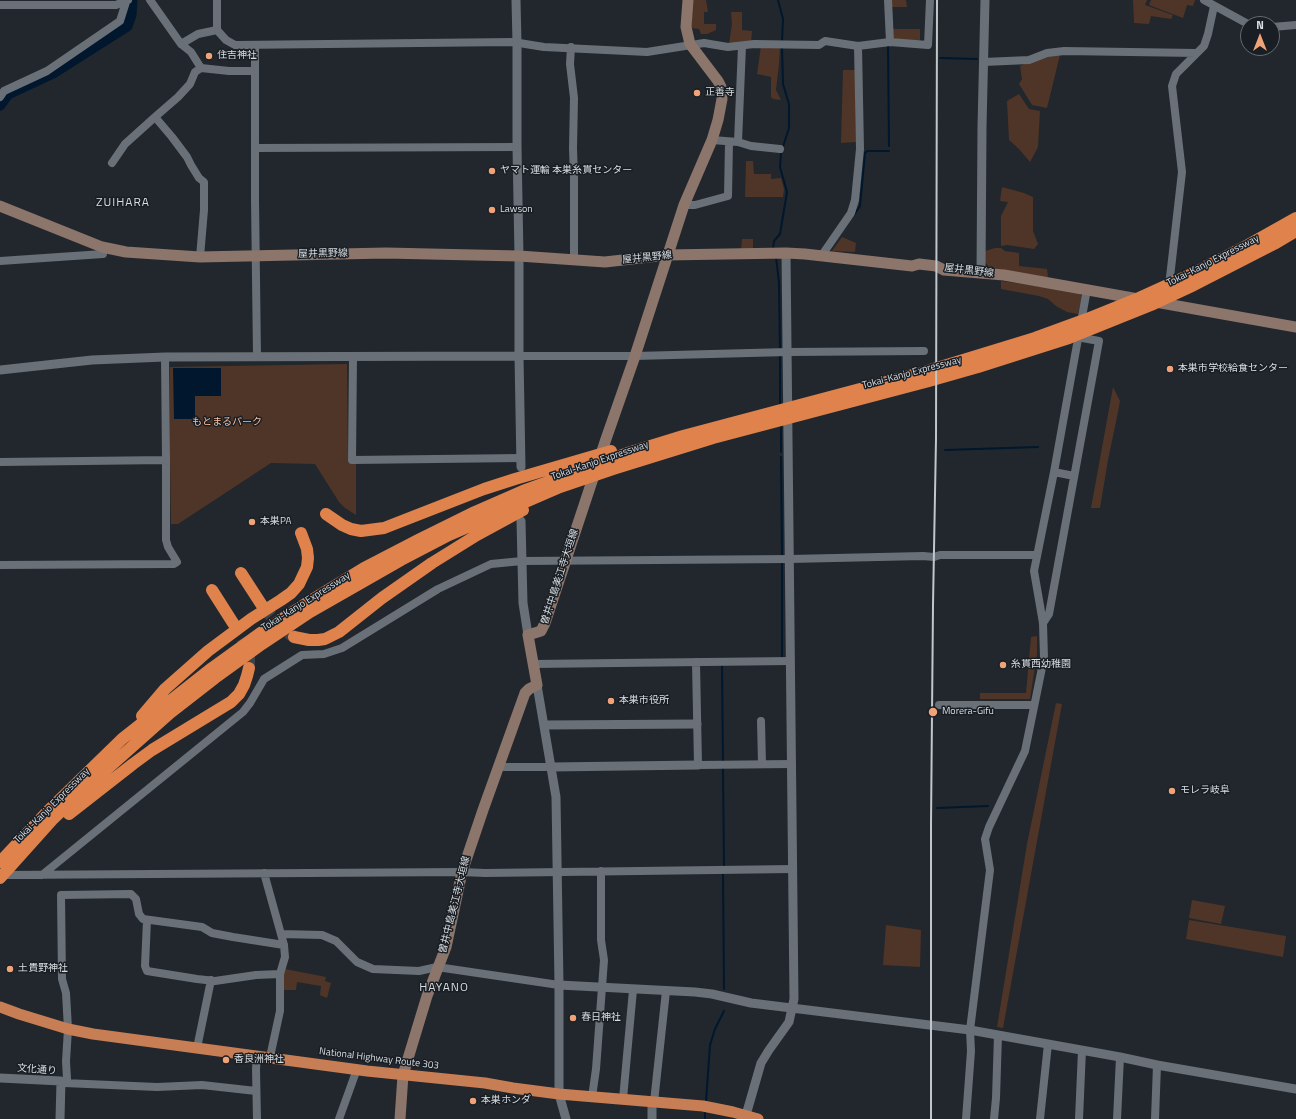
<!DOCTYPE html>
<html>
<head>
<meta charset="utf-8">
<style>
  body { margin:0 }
  #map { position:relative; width:1296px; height:1119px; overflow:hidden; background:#21272d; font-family:"Titillium Web",sans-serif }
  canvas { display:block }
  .north { position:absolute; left:1240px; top:16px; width:40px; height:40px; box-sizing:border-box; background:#181e24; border:1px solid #656b70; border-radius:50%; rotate:0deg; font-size:11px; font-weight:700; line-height:16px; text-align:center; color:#d9dee2 }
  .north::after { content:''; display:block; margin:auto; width:14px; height:18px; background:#f0a378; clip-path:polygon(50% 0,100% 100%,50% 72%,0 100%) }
</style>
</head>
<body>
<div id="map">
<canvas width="1296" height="1119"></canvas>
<div class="north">N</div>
</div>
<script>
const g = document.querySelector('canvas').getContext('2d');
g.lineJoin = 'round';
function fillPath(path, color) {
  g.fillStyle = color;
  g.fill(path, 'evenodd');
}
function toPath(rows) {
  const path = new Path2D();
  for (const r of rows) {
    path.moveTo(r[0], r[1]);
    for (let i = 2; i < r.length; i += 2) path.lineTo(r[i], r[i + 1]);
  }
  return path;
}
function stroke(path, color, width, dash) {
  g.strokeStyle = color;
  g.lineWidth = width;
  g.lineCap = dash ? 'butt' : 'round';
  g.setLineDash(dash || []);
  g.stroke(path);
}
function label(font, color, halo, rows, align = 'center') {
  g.font = font + ' "Titillium Web","Noto Sans JP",sans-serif';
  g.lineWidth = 3;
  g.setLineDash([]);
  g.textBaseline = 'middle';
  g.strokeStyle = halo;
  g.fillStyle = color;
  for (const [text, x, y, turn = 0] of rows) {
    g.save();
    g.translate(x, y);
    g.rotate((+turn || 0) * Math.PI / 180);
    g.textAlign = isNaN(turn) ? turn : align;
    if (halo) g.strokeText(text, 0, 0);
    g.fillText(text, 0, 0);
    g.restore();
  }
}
fillPath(toPath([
  [691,0,706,0,708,12,704,12,704,24,716,24,716,30,707,34,701,34,699,29,691,28],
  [891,0,906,0,907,7,892,7],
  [1133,0,1147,0,1145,5,1173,15,1171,19,1151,16,1149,24,1134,23],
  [1151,0,1195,0,1193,6,1187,5,1183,18,1149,5],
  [731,12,742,12,742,30,752,31,751,43,729,44,732,24],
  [892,29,920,29,920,43,895,40,892,37],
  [761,46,780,46,779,64,776,90,781,100,773,99,771,97,771,77,757,74],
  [1047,55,1060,55,1047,108,1032,105,1019,84,1022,79,1020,66],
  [843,70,855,70,856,142,841,143],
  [1019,94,1029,109,1040,111,1038,147,1030,162,1019,149,1009,140,1007,101],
  [746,161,753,161,754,174,771,174,771,179,781,178,784,189,783,197,745,197],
  [1002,187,1024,193,1033,197,1033,231,1038,244,1034,249,1007,245,1001,246,1001,216,1008,202,1000,201],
  [842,237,856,243,855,252,832,251],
  [742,239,753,239,753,250,741,250],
  [995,248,1001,248,1005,251,1019,253,1019,266,1047,269,1048,276,1047,279,990,269,985,262,985,251],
  [1001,281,1078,292,1082,296,1078,314,1067,312,1056,306,1048,299,1039,296,1001,289],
  [347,364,348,462,356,462,356,515,345,508,339,502,315,464,271,463,178,524,171,524,170,460,170,367],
  [1113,387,1120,401,1118,412,1108,460,1100,508,1091,508],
  [1037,636,1037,654,1030,699,980,699,980,693,1026,693,1031,637],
  [1056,703,1062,704,1003,1028,997,1027,1027,844],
  [1192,900,1225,906,1221,924,1189,918],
  [1189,920,1286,936,1283,957,1186,939],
  [886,925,921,930,920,967,883,965],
  [285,969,326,977,325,981,331,983,327,998,320,995,321,986,297,982,296,990,282,990,282,977]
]), '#4f3527');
fillPath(toPath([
  [173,368,221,368,221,396,195,396,195,419,174,419]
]), '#00172d');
stroke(toPath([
  [778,0,783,19,782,42],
  [888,46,889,146],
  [940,58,977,59],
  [854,215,860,206,865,153,867,151,889,151],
  [773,249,774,241,780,234,787,192,780,167,781,153,789,128,789,104,783,84,782,47],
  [776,257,779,283,780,349],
  [780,355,780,406],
  [781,424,781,452],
  [945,450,1038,447],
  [781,457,782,555],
  [782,562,782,658],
  [722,664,723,763],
  [723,768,724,866],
  [937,808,988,806],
  [723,873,724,989],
  [706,1101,710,1045,715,1029,724,1011],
  [705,1119,705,1112]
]), '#00172d', 2);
stroke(toPath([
  [0,105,8,94,53,73,127,26,131,15,132,0]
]), '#00172d', 11);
stroke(toPath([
  [263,607,280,627,294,637],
  [233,623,244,642,249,656,249,668]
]), '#3d4248', 12, [12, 6]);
stroke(toPath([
  [150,0,181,44,191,52,201,68],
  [217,0,217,30,226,40,235,45,513,42,544,47,647,52,704,43,728,47,754,44,819,45,825,41,858,46,890,42,928,45,930,0],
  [888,0,890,42],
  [1204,0,1248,24],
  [0,5,116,5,128,0],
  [1272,27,1296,25],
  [181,44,198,34,217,30],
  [255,45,255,200,257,356],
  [571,47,570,64,574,98,573,148,574,177,574,260],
  [984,62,1029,60,1047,53,1064,51,1196,53],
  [0,97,4,91,47,71,120,21,126,2],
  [712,140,738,142,751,146,780,149],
  [738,142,742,46],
  [255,148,517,147],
  [112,163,125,144,155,117],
  [684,205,695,205,728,196,729,142],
  [822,255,851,213,855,200,860,149,858,46],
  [200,257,204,210,204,182,199,178,191,165,187,157,172,137,155,117,178,97,190,84,195,72,201,68,229,71,255,71],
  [0,261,103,254,104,247],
  [1169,286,1182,172,1172,86,1176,74,1204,46,1208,34,1214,6],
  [519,356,635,356,788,352,924,351],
  [353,357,352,460,521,458],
  [0,462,166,460,165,357],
  [1054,472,1074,476],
  [0,565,174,564,177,562,168,547,166,540,166,460],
  [1043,623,1049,614,1099,341,1077,337],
  [696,662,698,765,792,764],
  [533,664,790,661],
  [939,705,1034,705],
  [761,721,762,764],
  [499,767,551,767],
  [264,873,284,945,285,957,280,974,280,1011,270,1057],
  [2,875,462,872,485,873,793,869],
  [42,875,243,712,250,703,264,679,302,655,324,654,342,648,438,589,491,564,522,561,790,559,923,556,934,557,940,555,1037,555],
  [147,920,145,966,147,971,197,979,215,981,256,975,280,974],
  [281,934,322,935,336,941,357,962,373,969,419,971,437,967,559,985],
  [197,1048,211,980],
  [257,1056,256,1069,257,1119],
  [256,1091,202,1085,157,1087,64,1083,67,1079,66,1061,68,1029,66,993,62,979,61,895,131,894,136,899,139,914,143,919,202,927,212,933,233,937,284,945],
  [592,1097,596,1069,604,960,601,940,601,871],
  [623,1099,633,990],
  [654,1102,666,991],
  [339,1119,357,1069],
  [966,1119,971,1051,970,1030,990,870,985,839,989,827,1025,751,1044,658,1043,623,1034,571,1054,472,1087,289],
  [994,1119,996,1098,998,1035],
  [1040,1119,1048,1044],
  [1079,1119,1082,1050],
  [1117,1119,1120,1057],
  [1155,1119,1157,1065]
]), '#697077', 8);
stroke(toPath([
  [516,0,517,43,517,147,519,256,519,356,521,467],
  [981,273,982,127,985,0],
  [0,370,92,360,165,357,519,356],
  [521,521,523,603,528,635],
  [537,685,556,797,559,985],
  [544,725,697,724],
  [551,767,698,765],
  [0,1078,61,1081,60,1119],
  [746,1115,761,1063,769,1050,789,1022,794,999,786,253],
  [566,1119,559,1094,559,985,695,992,712,994,751,1003,970,1030,1120,1057,1157,1065,1296,1089],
  [652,1119,652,1102]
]), '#697077', 9);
stroke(toPath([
  [0,206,102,247,126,252,200,257,386,253,519,256,605,262,667,255,786,253,805,254,912,266,919,264,936,266,944,270,1004,275,1296,327],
  [400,1119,403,1075,427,996,446,947,462,872,483,810,525,693,529,689,537,685,528,635,541,631,545,623,606,439,635,356,684,205,712,140,718,120,722,99,721,87,718,81,690,44,686,27,688,0]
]), '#8c756a', 11);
stroke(toPath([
  [0,1007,19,1014,68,1029,93,1034,367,1071,485,1083,513,1088,559,1094,703,1106,733,1112,758,1119]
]), '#c87e54', 11);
stroke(toPath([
  [326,514,342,525,351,529,361,531,384,528,484,489,515,479,611,451],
  [241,573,263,607],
  [212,590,233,623],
  [294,637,309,640,318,640,325,639,339,632,382,598,432,563,477,535,523,510],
  [142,716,165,689,208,651,251,619,281,600,291,593,299,584,307,567,308,558,307,549,301,533],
  [69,814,133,764,152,750,231,702,239,694,244,685,247,676,249,668],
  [0,862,47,812,122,739,212,668,259,634,310,601,364,568,418,540,475,512,523,491,631,452,683,436,924,372,1035,338,1087,319,1139,298,1194,273,1248,245,1296,218],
  [0,878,52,820,89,785,170,713,215,678,262,644,310,612,401,560,449,535,560,487,613,469,713,438,929,381,978,367,1069,338,1151,305,1194,285,1274,244,1296,231]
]), '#df824c', 12);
stroke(toPath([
  [931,1119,931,824,933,605,936,439,937,0]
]), '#c1c6ca', 2);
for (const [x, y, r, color] of [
  [209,56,4,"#f0a378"],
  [697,93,4,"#f0a378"],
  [492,171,4,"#f0a378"],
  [492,210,4,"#f0a378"],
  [1170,369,4,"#f0a378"],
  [252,522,4,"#f0a378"],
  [1003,665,4,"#f0a378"],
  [611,701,4,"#f0a378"],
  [933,712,5,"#f0a378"],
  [1172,791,4,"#f0a378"],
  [10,969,4,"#f0a378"],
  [573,1018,4,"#f0a378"],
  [226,1060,4,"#f0a378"],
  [473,1101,4,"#f0a378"]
]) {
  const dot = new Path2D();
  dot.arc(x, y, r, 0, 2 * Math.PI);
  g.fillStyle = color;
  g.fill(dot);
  stroke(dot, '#181e24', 1.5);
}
label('10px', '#d9dee2', '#181e24', [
  ["住吉神社",217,56],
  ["正善寺",705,93],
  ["ヤマト運輸 本巣糸貫センター",500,171],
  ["Lawson",500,210],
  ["本巣市学校給食センター",1178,369],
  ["本巣PA",260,522],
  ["糸貫西幼稚園",1011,665],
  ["本巣市役所",619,701],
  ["Morera-Gifu",942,712],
  ["モレラ岐阜",1180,791],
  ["土貴野神社",18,969],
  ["春日神社",581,1018],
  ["香良洲神社",234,1060],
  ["本巣ホンダ",481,1101]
], 'left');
label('10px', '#d9dee2', '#181e24', [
  ["屋井黒野線",323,254,-1],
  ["屋井黒野線",647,258,-6],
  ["Tokai-Kanjo Expressway",1213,261,-27],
  ["屋井黒野線",969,271,7],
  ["Tokai-Kanjo Expressway",912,373,-15],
  ["Tokai-Kanjo Expressway",600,461,-19],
  ["曽井中島美江寺大垣線",560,577,-72],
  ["Tokai-Kanjo Expressway",306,602,-32],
  ["Tokai-Kanjo Expressway",52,806,-45],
  ["曽井中島美江寺大垣線",455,905,-76],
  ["National Highway Route 303",379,1059,7],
  ["文化通り",37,1070,4]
]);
label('10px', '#fac1a2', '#181e24', [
  ["もとまるパーク",227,423]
]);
g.letterSpacing = '1px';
label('12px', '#d9dee2', '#181e24', [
  ["ZUIHARA",123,203],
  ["HAYANO",444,988]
]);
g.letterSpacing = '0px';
</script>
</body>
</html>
